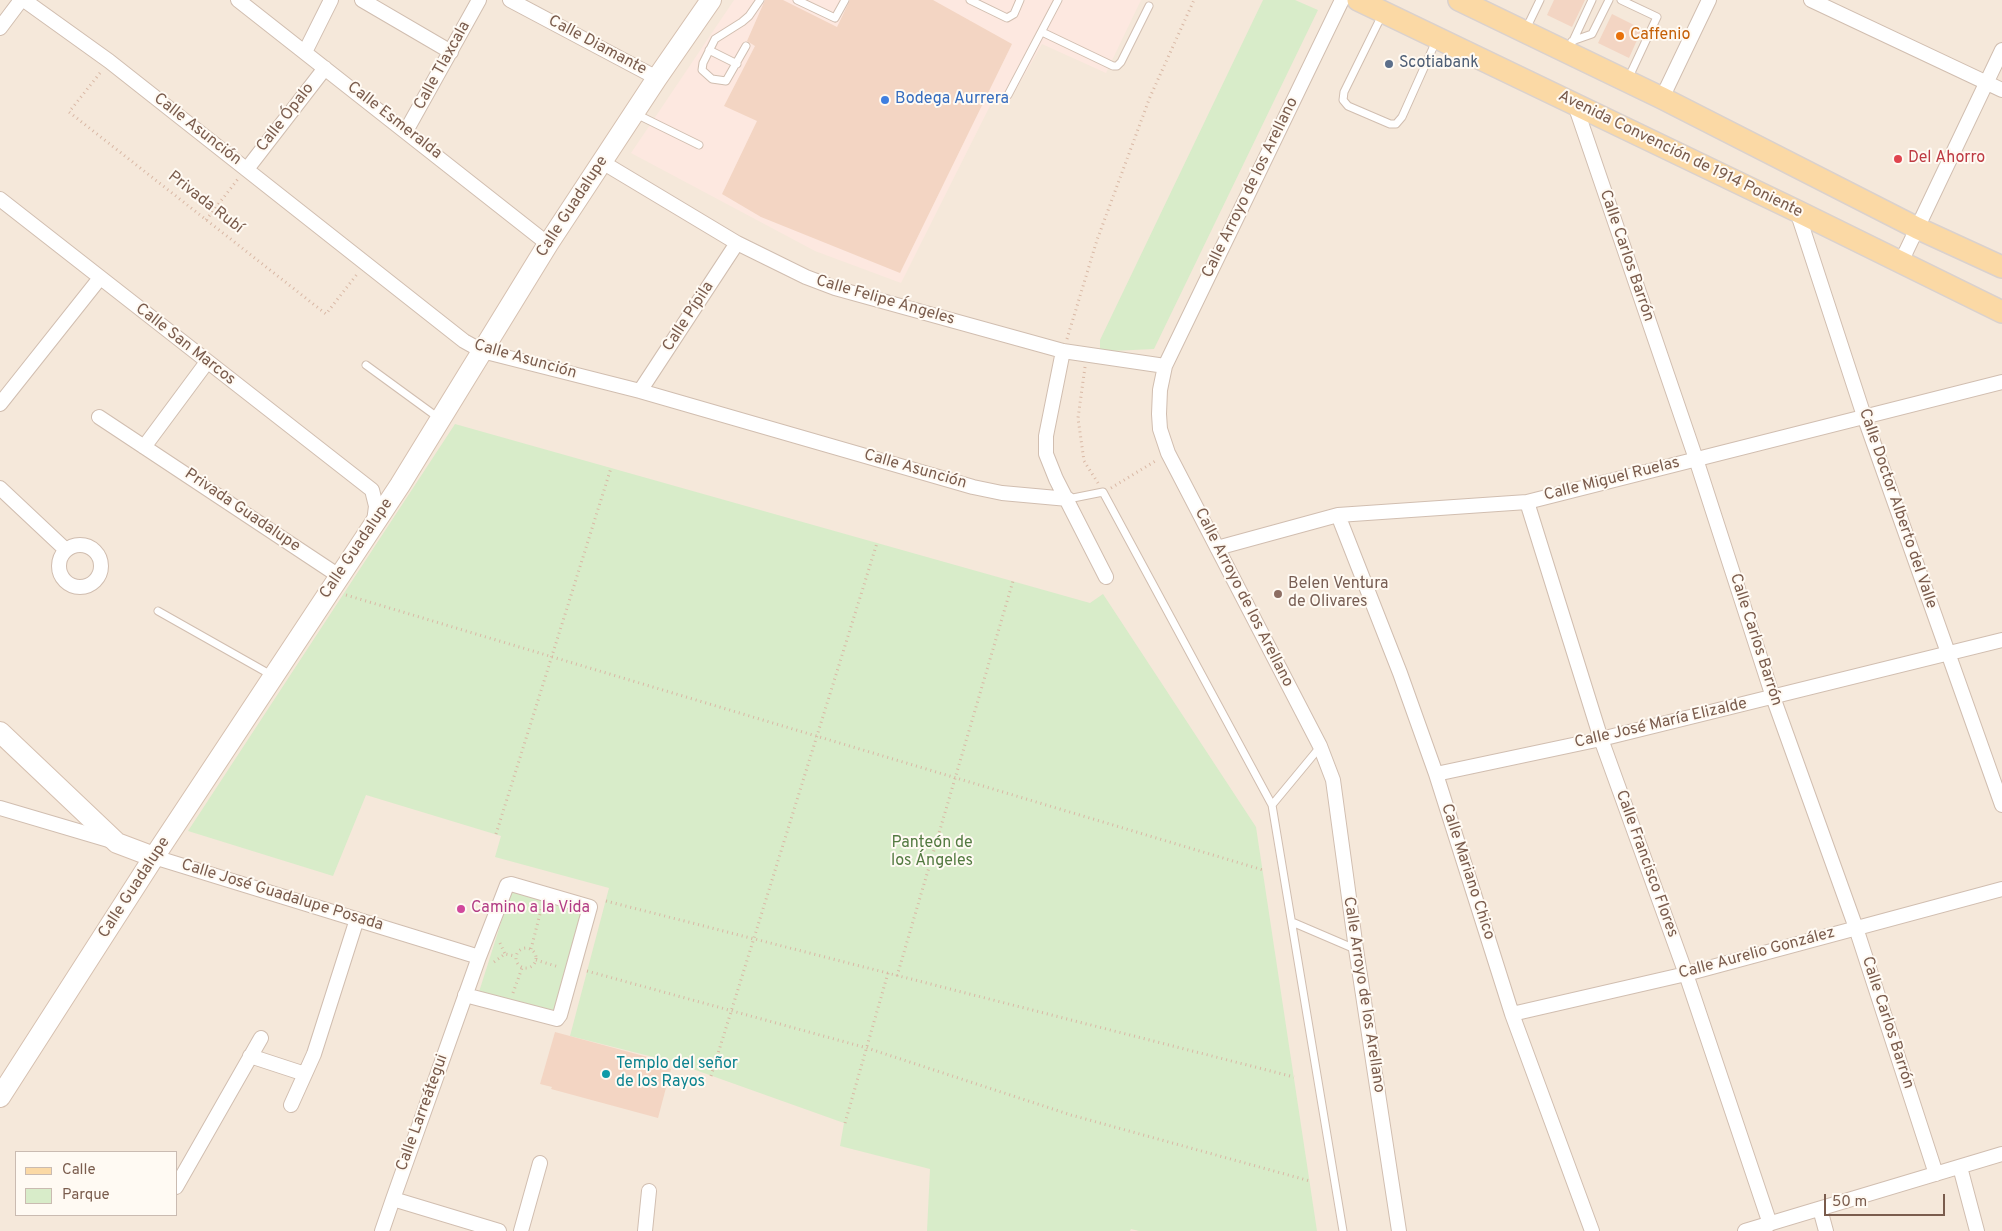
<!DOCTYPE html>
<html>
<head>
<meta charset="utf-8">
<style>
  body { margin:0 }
  #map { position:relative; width:2002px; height:1231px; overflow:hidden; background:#fdf6ec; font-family:Overpass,sans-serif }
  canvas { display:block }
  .legend { position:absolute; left:15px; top:1151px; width:162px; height:65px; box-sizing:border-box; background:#fffaf3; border:1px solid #cabbb1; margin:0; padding:6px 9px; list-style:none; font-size:15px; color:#7a5c4d }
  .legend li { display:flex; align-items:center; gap:10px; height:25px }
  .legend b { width:25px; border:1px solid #cabbb1 }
  .scale { position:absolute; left:1824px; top:1194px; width:121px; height:22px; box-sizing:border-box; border:2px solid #7a5c4d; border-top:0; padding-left:6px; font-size:15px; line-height:18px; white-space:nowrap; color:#7a5c4d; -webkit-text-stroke:4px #fffaf3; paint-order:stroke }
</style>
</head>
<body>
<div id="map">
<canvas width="2002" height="1231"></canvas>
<ul class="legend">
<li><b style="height:6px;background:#fbd9a5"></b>Calle</li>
<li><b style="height:14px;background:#d8ecc9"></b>Parque</li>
</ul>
<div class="scale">50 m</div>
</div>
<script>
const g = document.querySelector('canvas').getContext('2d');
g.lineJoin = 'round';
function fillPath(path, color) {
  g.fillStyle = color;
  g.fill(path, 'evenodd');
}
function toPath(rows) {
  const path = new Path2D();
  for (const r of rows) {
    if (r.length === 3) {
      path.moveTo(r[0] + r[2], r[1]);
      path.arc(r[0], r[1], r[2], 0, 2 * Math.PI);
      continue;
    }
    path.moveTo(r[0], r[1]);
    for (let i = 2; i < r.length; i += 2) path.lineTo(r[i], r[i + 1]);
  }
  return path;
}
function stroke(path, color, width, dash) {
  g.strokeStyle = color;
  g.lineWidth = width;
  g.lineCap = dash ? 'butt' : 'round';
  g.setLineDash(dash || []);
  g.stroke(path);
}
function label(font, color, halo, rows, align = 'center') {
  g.font = font + ' Overpass,sans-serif';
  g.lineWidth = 4;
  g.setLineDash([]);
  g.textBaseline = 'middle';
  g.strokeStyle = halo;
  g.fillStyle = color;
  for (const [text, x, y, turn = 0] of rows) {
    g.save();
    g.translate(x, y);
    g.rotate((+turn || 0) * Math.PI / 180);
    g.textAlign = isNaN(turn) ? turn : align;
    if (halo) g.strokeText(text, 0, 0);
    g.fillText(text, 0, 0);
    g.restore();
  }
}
fillPath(toPath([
  [0,0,2002,0,2002,1231,0,1231],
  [16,1152,176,1152,176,1215,16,1215]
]), '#f5e8da');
fillPath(toPath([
  [734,0,1141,0,1106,73,1042,44,1010,100,996,94,901,283,815,251,631,153]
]), '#fde8e0');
fillPath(toPath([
  [1263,0,1295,0,1318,10,1154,349,1112,351,1100,349,1100,340],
  [455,424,1090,603,1103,594,1256,827,1317,1231,1139,1231,1131,1229,1130,1231,927,1231,930,1169,840,1146,844,1123,673,1062,570,1036,609,888,495,857,501,836,366,795,333,876,188,831],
  [511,891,585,910,554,1015,478,995]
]), '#d8ecc9');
fillPath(toPath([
  [765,0,783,0,837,27,850,0,933,0,1012,44,900,273,761,217,722,194,757,121,724,106,755,46,747,41],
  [1554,0,1585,0,1572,27,1547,15],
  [1612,14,1642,29,1629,58,1598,43],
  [555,1032,666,1062,664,1067,671,1069,658,1118,551,1089,552,1087,540,1084]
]), '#f3d5c3');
const lane = toPath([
  [797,0,835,18,845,0],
  [970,0,1007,18,1014,14,1020,0],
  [1621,0,1657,17,1628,79],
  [1382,15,1344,92,1343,100,1348,106,1390,124,1396,124,1402,117,1436,41],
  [1526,29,1540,0],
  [1042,32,1113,66,1117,66,1121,62,1149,6],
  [1572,41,1592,34,1609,0],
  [1572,43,1592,0],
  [746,46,726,81,712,79,702,70,703,63,715,39,742,22,749,16,760,0],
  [709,50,737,64],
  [1008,95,1058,0],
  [636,114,699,145],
  [366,365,440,419],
  [1068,499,1103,492,1272,805,1343,1231],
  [158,611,273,676],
  [1272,805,1320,747],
  [1292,922,1355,949]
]);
const street = toPath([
  [24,0,109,61,464,341,482,351,640,391,973,487,1002,493,1068,499],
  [238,0,548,244],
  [362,0,451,52],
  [510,0,657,78],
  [1342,0,1165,366,1160,390,1159,414,1160,429,1168,453,1320,746,1333,780,1356,949,1399,1231],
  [1811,0,2002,90],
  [0,28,21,0],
  [305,52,331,0],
  [1662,98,1709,0],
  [1575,105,1696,459,1773,697,1856,928,1936,1174],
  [406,131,479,0],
  [602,162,737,243,806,277,835,288,1063,351,1165,366],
  [247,169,325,68],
  [0,199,372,490,376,506,374,522],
  [1797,211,1864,416,2002,805],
  [1901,262,2002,50],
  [1063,351,1046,436,1046,454,1056,479,1106,577],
  [640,391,737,243],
  [0,404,100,278],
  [99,417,339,576],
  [144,447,207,362],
  [0,488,66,550],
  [1527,502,1601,739,1686,974,1770,1224],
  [1338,515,1400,673,1436,774,1512,1014,1592,1231],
  [80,566,21],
  [1217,548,1338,515,1527,502,2002,382],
  [1436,774,1601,739,2002,640],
  [0,808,112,841],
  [154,857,479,957],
  [1512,1014,1686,974,2002,889],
  [250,1056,305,1074],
  [291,1105,314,1054,357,919],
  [1960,1167,1977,1231],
  [176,1187,261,1038],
  [393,1199,499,1231],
  [1820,1209,1826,1231],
  [382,1231,393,1199,479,957,507,885,511,884,590,907,560,1015,557,1019,465,995],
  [521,1231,540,1163],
  [645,1231,649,1191],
  [1745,1231,2002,1154]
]);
const secondary = toPath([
  [0,732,117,843,154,857],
  [0,1097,154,857,400,485,548,244,657,78,711,0]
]);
const primary = toPath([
  [1358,0,1797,211,2002,312],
  [1459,0,1662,98,1917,228,2002,267]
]);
stroke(lane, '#d1beb0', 9);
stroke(street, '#d1beb0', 16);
stroke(secondary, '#d6c0b0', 22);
stroke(primary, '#dad1cd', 24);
stroke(toPath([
  [100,73,69,112,326,314,358,273],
  [206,220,238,179],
  [1067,339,1097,240,1150,97,1194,0],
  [1085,367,1078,418,1084,461,1098,483],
  [1111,488,1157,460],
  [346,595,1263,870],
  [496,834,611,468],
  [606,901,1294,1077],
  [500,943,505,954],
  [526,958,10],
  [531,949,542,906],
  [536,960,559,967],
  [494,962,505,954,515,956],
  [587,971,867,1048,1071,1115,1310,1181],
  [897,976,1013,581],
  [513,993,522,968],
  [711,1076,877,543],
  [845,1123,888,973]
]), '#d9b8a5', 3, [1, 4]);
stroke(lane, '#fff', 7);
stroke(street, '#fff', 14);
stroke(secondary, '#fff', 20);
stroke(primary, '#fbd9a5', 21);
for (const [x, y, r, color] of [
  [1620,36,5,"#e8710a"],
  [1389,64,5,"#5c6f8a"],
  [885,100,5,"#3f7fe0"],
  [1898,159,5,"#e0444e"],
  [1278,594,5,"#8d6e63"],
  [461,909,5,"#d1479c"],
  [606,1074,5,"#0f9aa8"]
]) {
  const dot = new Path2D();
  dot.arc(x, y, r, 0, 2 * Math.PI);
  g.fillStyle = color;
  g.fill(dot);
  stroke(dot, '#fffaf3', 2);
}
label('16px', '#c56008', '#fffaf3', [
  ["Caffenio",1630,36]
], 'left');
label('16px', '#7a5c4d', '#fffaf3', [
  ["Calle Diamante",597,46,28],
  ["Calle Tlaxcala",443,66,-61],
  ["Calle Ópalo",286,118,-52],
  ["Calle Esmeralda",394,121,38],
  ["Calle Asunción",197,130,38],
  ["Avenida Convención de 1914 Poniente",1680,155,26],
  ["Calle Arroyo de los Arellano",1251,188,-64],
  ["Privada Rubí",205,203,38],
  ["Calle Guadalupe",573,207,-57],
  ["Calle Carlos Barrón",1626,256,71],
  ["Calle Felipe Ángeles",885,301,16],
  ["Calle Pípila",689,317,-57],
  ["Calle San Marcos",185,345,38],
  ["Calle Asunción",525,360,16],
  ["Calle Asunción",915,470,16],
  ["Calle Miguel Ruelas",1612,480,-14],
  ["Calle Doctor Alberto del Valle",1897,509,71],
  ["Privada Guadalupe",242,511,34],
  ["Calle Guadalupe",357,549,-56],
  ["Calle Arroyo de los Arellano",1243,598,63],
  ["Calle Carlos Barrón",1755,640,72],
  ["Calle José María Elizalde",1661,724,-13],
  ["Calle Francisco Flores",1646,864,70],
  ["Calle Mariano Chico",1467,872,72],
  ["Calle Guadalupe",135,888,-57],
  ["Calle José Guadalupe Posada",282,896,17],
  ["Calle Aurelio González",1757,954,-15],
  ["Calle Arroyo de los Arellano",1363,995,81],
  ["Calle Carlos Barrón",1887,1023,72],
  ["Calle Larreátegui",423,1113,-70]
]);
label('16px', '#4e5e75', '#fffaf3', [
  ["Scotiabank",1399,64]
], 'left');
label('16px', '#366cbe', '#fffaf3', [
  ["Bodega Aurrera",895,100]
], 'left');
label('16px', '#be3a42', '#fffaf3', [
  ["Del Ahorro",1908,159]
], 'left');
label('16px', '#785e54', '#fffaf3', [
  ["Belen Ventura",1288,585],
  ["de Olivares",1288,603]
], 'left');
label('16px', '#537a41', '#fffaf3', [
  ["Panteón de",932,844],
  ["los Ángeles",932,862]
]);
label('16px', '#b23c85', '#fffaf3', [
  ["Camino a la Vida",471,909]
], 'left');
label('16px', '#0d838f', '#fffaf3', [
  ["Templo del señor",616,1065],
  ["de los Rayos",616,1083]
], 'left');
</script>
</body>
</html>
